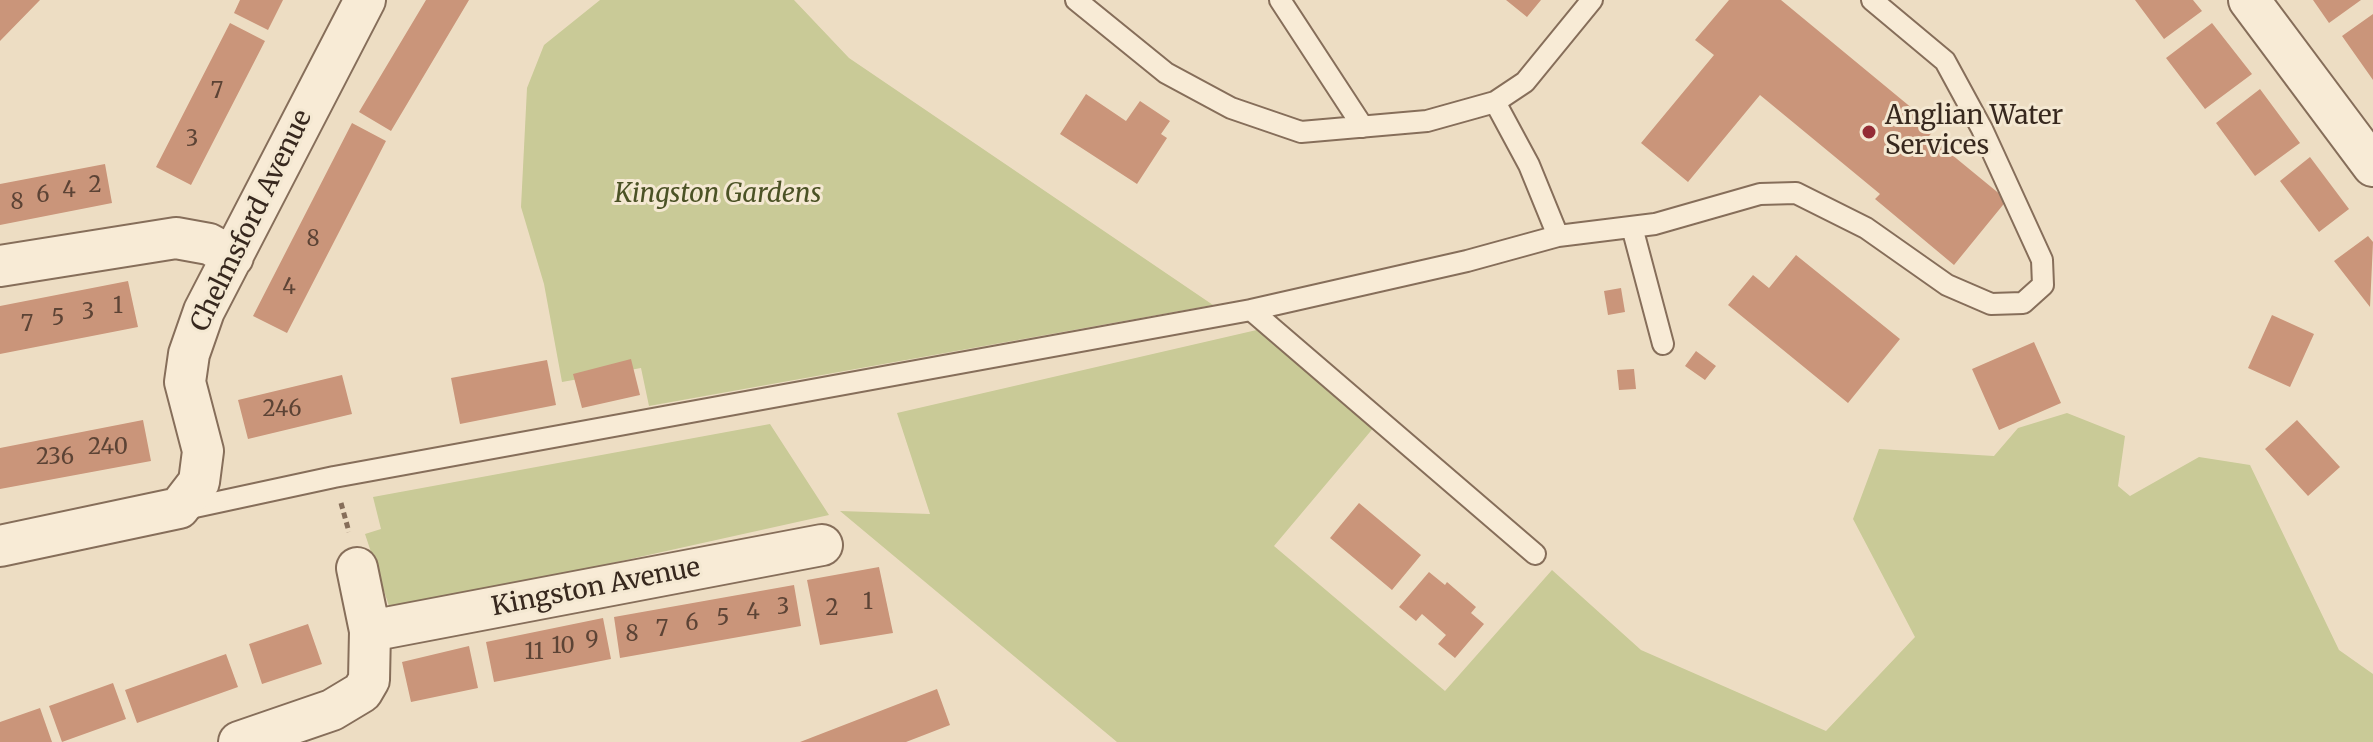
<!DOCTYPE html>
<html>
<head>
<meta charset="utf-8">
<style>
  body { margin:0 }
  canvas { display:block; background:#edddc3 }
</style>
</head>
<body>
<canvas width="2373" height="742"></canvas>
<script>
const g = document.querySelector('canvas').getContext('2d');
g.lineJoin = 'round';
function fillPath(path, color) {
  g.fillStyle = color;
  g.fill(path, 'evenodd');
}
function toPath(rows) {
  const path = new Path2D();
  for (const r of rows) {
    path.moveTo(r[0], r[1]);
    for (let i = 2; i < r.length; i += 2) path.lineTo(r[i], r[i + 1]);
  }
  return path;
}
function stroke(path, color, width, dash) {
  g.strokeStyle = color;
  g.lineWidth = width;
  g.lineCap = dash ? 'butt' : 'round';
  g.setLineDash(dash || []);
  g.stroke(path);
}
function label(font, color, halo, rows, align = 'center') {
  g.font = font + ' Merriweather,serif';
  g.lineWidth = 6;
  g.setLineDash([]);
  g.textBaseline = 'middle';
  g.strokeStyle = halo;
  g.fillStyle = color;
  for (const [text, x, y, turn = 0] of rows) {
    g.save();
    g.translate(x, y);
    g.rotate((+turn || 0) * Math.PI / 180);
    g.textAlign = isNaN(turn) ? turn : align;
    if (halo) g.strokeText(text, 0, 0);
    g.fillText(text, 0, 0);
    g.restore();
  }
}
fillPath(toPath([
  [600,0,794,0,849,58,1213,305,649,406,641,368,562,382,544,284,521,207,527,88,544,45],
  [1261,329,1375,426,1274,546,1445,691,1552,570,1641,650,1826,731,1915,637,1853,519,1879,449,1994,456,2018,428,2067,413,2125,436,2118,486,2130,496,2199,457,2250,465,2339,650,2373,674,2373,742,1117,742,840,511,930,514,897,413],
  [770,424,829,515,391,612,365,534,381,529,373,497]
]), '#c9ca97');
fillPath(toPath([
  [0,0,40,0,0,41],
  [240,0,283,0,268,30,234,13],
  [426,0,469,0,391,131,359,112],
  [1506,0,1541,0,1527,17],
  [1729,0,1781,0,1936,128,1929,136,2007,200,1954,265,1875,199,1880,194,1760,95,1688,182,1641,143,1714,55,1695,40],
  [2135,0,2193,0,2202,11,2164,39],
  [2313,0,2361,0,2329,23],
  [2373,14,2373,80,2342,36],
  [230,23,265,41,191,185,156,167],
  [2212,23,2252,74,2205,109,2166,58],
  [2260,89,2300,143,2255,176,2216,123],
  [1086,94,1126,121,1140,101,1170,121,1161,134,1167,138,1137,184,1060,134],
  [352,123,386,141,287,333,253,316],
  [2310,157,2349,209,2319,232,2280,181],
  [105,164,112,203,0,225,0,184],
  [2368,236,2373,242,2370,307,2334,261],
  [1796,255,1900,339,1848,403,1728,305,1753,275,1769,288],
  [128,281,138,327,0,354,0,306],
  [1621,288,1625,312,1608,315,1604,291],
  [2272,315,2314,334,2290,387,2248,368],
  [2034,342,2061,403,1999,430,1972,369],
  [1696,351,1716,366,1705,380,1685,366],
  [631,359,640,395,582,408,573,374],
  [547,360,556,405,460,424,451,378],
  [1634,369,1636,389,1619,390,1617,370],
  [342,375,352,414,248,439,238,400],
  [143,420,151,461,0,489,0,448],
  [2297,420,2340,467,2308,496,2265,449],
  [1359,503,1421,555,1392,590,1330,538],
  [879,567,893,633,820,645,807,580],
  [1429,572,1445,585,1447,582,1476,607,1471,613,1484,624,1455,658,1438,644,1446,635,1422,614,1416,621,1399,607],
  [794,585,801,626,620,658,614,617],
  [603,618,611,659,494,682,486,642],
  [308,624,322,664,262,684,249,644],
  [469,646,478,688,411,702,402,662],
  [226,654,238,687,137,723,125,690],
  [113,683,126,719,62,742,49,706],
  [937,689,950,725,906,742,800,742],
  [40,708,52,742,0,742,0,722]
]), '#ca957a');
const lane = toPath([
  [1076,0,1166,73,1231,108,1301,132,1427,121,1495,102,1525,82,1592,0],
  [1280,0,1363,127],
  [1495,102,1529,165,1558,236,1655,224,1760,194,1796,193,1866,228,1947,285,1991,304,2023,303,2043,285,2042,260,1982,129,1945,61,1872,0],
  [1632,227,1663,344],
  [1251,310,1467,261,1558,236],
  [181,510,334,477,1251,310,1535,554]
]);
const street = toPath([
  [2249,0,2373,166],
  [0,266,176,238,209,244,233,257],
  [0,546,179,508,199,482,203,451,185,382,189,354,204,311,365,0],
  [370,631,822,545],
  [239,742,332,710,362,692,369,680,370,631,357,568]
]);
stroke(lane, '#866e5a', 24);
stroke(street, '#866e5a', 44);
stroke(toPath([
  [341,503,349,532]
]), '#866e5a', 5, [6, 4]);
stroke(lane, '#f8ebd6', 20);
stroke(street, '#f8ebd6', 40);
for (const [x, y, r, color] of [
  [1869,132,8,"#942c35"]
]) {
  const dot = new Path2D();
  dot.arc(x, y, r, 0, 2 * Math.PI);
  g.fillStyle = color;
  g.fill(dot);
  stroke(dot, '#f4e8d2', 3);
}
label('22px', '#5c4335', null, [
  ["7",217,92],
  ["3",192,140],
  ["2",95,186],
  ["4",69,191],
  ["6",43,196],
  ["8",17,203],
  ["8",313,240],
  ["4",289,288],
  ["1",118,307],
  ["3",88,313],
  ["5",58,319],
  ["7",27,325],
  ["246",282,410],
  ["240",108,448],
  ["236",55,458],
  ["1",868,603],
  ["3",783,608],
  ["2",832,609],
  ["4",753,613],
  ["5",723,619],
  ["6",692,624],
  ["7",662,630],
  ["8",632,635],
  ["9",592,641],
  ["10",563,647],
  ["11",534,653]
]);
label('26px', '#37281e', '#f4e8d2', [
  ["Anglian Water",1885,117],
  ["Services",1885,147]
], 'left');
label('italic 26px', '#4b5225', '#f4e8d2', [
  ["Kingston Gardens",718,195]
]);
label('26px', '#37281e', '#f4e8d2', [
  ["Chelmsford Avenue",252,221,-64],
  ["Kingston Avenue",596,588,-11]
]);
</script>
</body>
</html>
